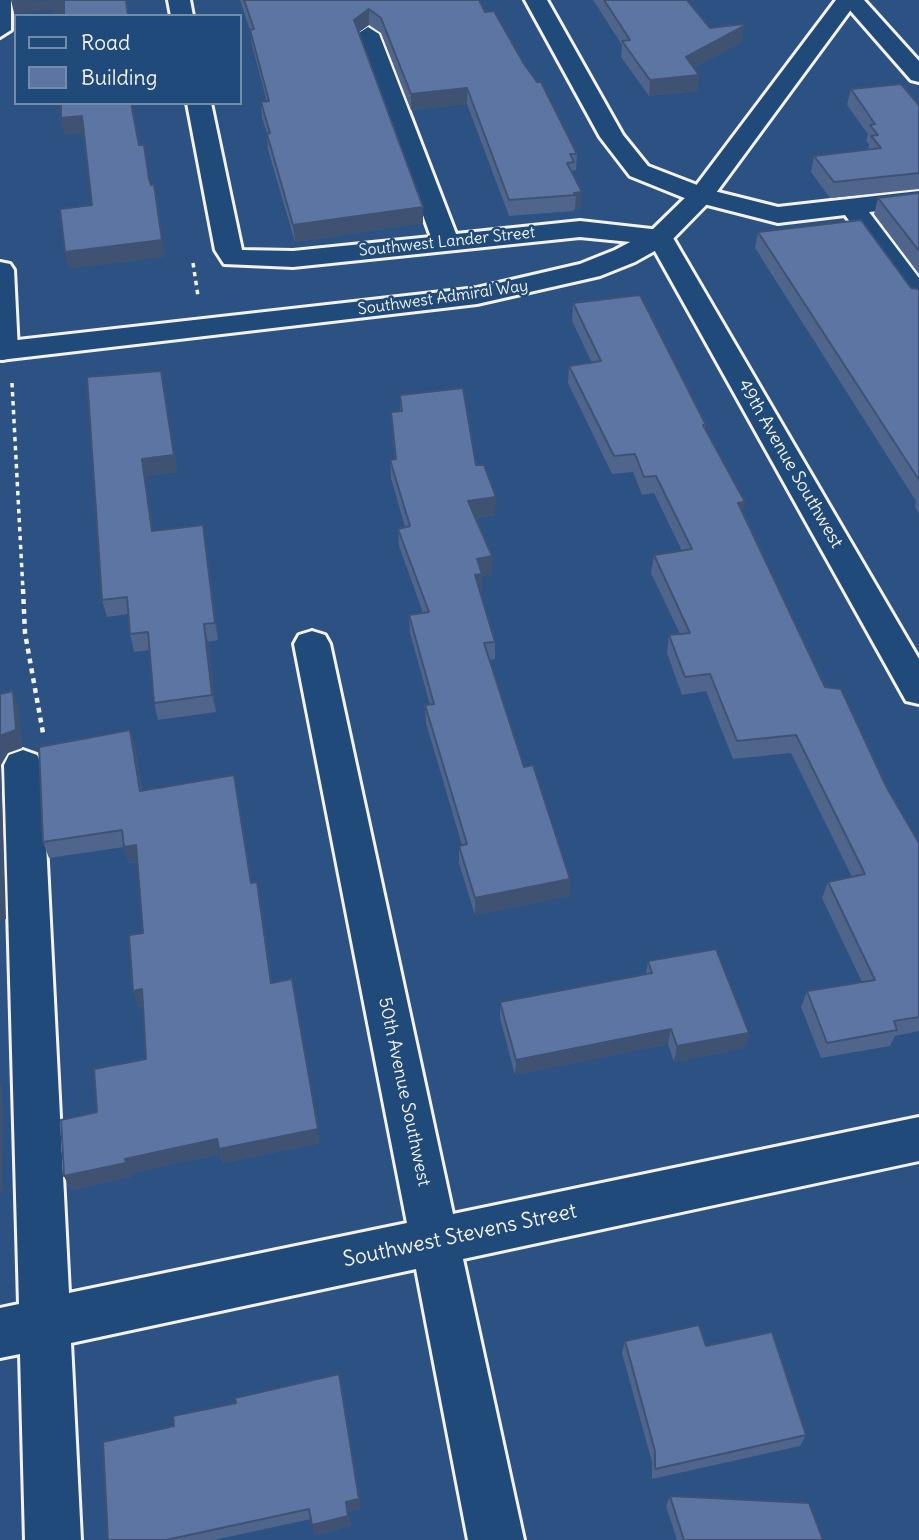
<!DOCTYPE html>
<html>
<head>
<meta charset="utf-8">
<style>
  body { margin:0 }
  #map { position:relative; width:919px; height:1540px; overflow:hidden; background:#2b5282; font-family:Delius,sans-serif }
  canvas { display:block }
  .legend { position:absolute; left:14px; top:14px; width:228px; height:91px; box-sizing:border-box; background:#1f4a7a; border:2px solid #748da6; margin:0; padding:9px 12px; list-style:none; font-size:21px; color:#f4f1e8 }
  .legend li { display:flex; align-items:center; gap:14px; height:35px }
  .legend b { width:35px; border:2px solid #748da6 }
</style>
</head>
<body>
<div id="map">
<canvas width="919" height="1540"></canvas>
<ul class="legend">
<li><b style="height:9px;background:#1f4a7a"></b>Road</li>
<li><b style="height:19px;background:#5c75a3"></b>Building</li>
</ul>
</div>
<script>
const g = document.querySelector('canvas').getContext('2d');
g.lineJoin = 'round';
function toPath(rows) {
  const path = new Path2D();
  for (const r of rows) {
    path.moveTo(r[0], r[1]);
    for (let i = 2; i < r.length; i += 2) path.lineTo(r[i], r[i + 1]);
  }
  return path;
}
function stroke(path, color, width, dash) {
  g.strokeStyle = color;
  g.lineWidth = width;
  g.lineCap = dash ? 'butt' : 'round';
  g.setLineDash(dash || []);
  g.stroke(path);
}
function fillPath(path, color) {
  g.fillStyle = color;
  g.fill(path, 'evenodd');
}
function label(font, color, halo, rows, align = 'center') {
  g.font = font + ' Delius,sans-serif';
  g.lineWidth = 5;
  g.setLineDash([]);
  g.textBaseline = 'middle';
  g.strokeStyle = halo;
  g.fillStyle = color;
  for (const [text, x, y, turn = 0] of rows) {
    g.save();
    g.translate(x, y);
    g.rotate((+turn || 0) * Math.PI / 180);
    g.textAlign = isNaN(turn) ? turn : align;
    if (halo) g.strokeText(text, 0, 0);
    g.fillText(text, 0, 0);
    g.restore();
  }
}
const minor = toPath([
  [0,0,11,0,11,30,0,37,0,0],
  [168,0,190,0,193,16,171,16,168,0],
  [525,0,547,0,623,135,648,166,710,190,778,207,919,191,919,207,869,212,919,278,919,305,909,303,845,215,778,223,692,201,630,176,600,137,525,0],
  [841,0,864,0,919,61,919,82,911,80,841,0],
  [368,27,379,34,456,234,580,221,669,231,919,659,919,704,906,701,651,244,580,237,293,267,224,264,215,250,187,103,211,103,242,250,293,251,431,237,357,34,368,27],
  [0,262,10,264,14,270,18,351,13,357,3,360,0,359,0,262],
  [312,631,325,635,330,644,453,1214,919,1117,919,1161,463,1259,524,1540,468,1540,416,1269,71,1343,81,1540,25,1540,20,1354,0,1358,0,1308,19,1304,4,765,9,755,23,750,37,755,42,765,69,1293,407,1223,294,644,299,635,312,631]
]);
const major = toPath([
  [836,0,858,0,710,201,669,243,635,262,600,276,477,304,0,360,0,342,477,288,580,264,615,250,651,231,692,191,836,0]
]);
stroke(minor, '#f4f1e8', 6);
stroke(major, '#f4f1e8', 6);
stroke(toPath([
  [193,263,198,296],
  [12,383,23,591]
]), '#f4f1e8', 3.5, [4.5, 4.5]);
stroke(toPath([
  [23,589,25,633,43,733]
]), '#f4f1e8', 4.5, [5, 5]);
fillPath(minor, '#1f4a7a');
fillPath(major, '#1f4a7a');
fillPath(toPath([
  [240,0,479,0,485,12,524,64,577,154,576,170,573,170,573,174,581,208,575,209,574,211,509,216,467,104,411,110,381,33,369,25,358,32,423,223,295,242,268,150,267,133,262,118,261,102,267,102,252,45,250,30],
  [593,0,687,0,710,28,742,42,693,68,699,75,697,91,649,96,621,57,622,45],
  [851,89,919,105,919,189,830,198,811,172,814,156,868,150,869,144,866,141,868,134,847,105],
  [919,193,919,274,874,214,878,198],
  [758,232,911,288,919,289,919,514,915,507,916,501,755,248],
  [573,303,706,425,705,430,825,687,887,788,919,843,919,1031,895,1036,890,1046,821,1058,801,1007,807,991,862,982,822,898,828,882,852,877,791,753,733,759,706,691,682,695,667,653,669,635,680,634,651,573,654,555,682,551,654,493,642,495,633,472,612,474,568,383,569,366,592,363,572,321],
  [164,389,177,472,145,476,153,531,206,542,218,640,208,642,216,712,158,720,154,703,150,650,134,652,130,634,128,614,107,617,102,600],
  [400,395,476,465,495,515,476,518,492,574,482,576,482,592,480,592,495,642,495,659,490,660,524,767,570,879,569,896,475,915,459,863,459,846,462,845,426,723,425,705,430,705,410,633,409,615,423,613,399,546,398,529,405,527,391,478,390,460,395,460,391,412,400,411],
  [130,730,135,747,142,791,252,883,257,882,272,982,320,1143,223,1163,220,1154,131,1173,131,1177,71,1190,64,1176,97,1112,146,1059,143,1006,138,1007,143,933,137,862,129,863,124,847,49,858,43,842],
  [648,961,749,1033,744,1048,674,1062,668,1044,515,1075,500,1018,500,1002,646,974],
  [625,1341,706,1346,806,1435,800,1446,652,1479,652,1462,622,1353],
  [103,1442,361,1509,348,1512,351,1526,315,1535,311,1519,214,1540,108,1540],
  [670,1496,823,1540,677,1540,666,1506]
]), '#4f658c');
fillPath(toPath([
  [11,0,64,1,67,16,54,16,53,10,14,13],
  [369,9,369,25,355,35,354,20],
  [744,26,742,42,684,73,686,57],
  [699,75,697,91,649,96,650,80],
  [467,88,467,104,411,110,411,94],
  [82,116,85,133,64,135,61,118],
  [154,184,165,257,69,269,65,252],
  [582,192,581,208,575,209,576,195,574,193],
  [423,207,423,223,295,242,293,225],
  [161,371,177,472,145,476,156,549,152,531,142,459],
  [496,497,495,515,468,519,468,501],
  [745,502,741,519,738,503],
  [203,525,206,542,218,640,215,623],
  [492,556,492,574,482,576,482,592,474,593,475,575,477,559],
  [204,624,208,642,216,712,212,695],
  [13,691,19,709,22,748,8,753,1,765,6,919,0,920,0,739],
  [130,730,135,747,144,808,140,791],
  [136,845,141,861,129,863,124,847],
  [570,879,569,896,475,915,475,898],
  [142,989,147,1005,138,1007,133,991],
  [671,1029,668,1044,515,1075,516,1060],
  [749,1033,744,1048,674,1062,677,1046],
  [0,1082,2,1087,3,1193,0,1193],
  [318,1129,320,1143,223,1163,220,1154,131,1173,131,1177,71,1190,64,1176,125,1159,217,1139],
  [341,1386,361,1509,348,1512,351,1526,315,1535,312,1525,346,1502]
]), '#405272');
const building = toPath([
  [51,0,126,0,128,16,64,16,64,1,51,2,51,0],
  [244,0,479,0,485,12,494,11,524,64,537,82,541,82,577,154,570,154,574,162,567,163,582,192,574,193,576,195,509,200,467,88,411,94,381,18,369,9,354,20,423,207,293,225,267,134,270,133,261,102,269,101,250,30,254,29,244,0],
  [604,0,687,0,710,28,743,24,744,26,686,57,699,75,650,80,622,41,630,40,604,0],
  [901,84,919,105,919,173,834,182,814,156,881,148,871,136,878,135,870,125,875,124,851,89,901,84],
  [61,103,131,103,139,145,144,145,149,179,151,185,154,184,162,240,65,252,60,209,92,205,82,116,61,118,61,103],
  [919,193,919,251,878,198,919,193],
  [861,220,911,288,919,289,919,480,758,232,861,220],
  [640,295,706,425,703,425,745,502,738,503,825,687,841,689,887,788,919,843,919,1017,894,1021,897,1030,827,1043,807,991,875,980,828,882,865,874,796,735,737,741,710,674,685,677,669,635,690,633,654,555,692,549,656,476,644,477,635,454,614,456,569,366,601,361,573,303,640,295],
  [161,371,174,455,142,459,152,531,203,525,215,623,204,624,212,695,154,703,148,632,130,634,127,597,102,600,87,377,161,371],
  [463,388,476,465,484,465,496,497,468,501,492,556,477,559,482,574,475,575,495,642,484,643,524,767,533,765,570,879,475,898,459,846,467,844,425,705,434,704,409,615,429,612,398,529,410,526,390,460,396,459,391,412,402,411,400,395,463,388],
  [13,691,16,730,2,735,0,739,0,694,13,691],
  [130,730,140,791,234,775,251,883,257,882,271,983,292,979,318,1129,219,1149,217,1139,125,1159,126,1163,64,1176,61,1120,97,1112,94,1069,146,1059,142,989,133,991,129,935,143,933,136,845,124,847,122,830,43,842,39,747,130,730],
  [716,949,749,1033,677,1046,671,1029,516,1060,500,1002,652,973,648,961,716,949],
  [699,1325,706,1346,772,1332,806,1435,655,1469,655,1451,625,1341,699,1325],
  [339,1374,359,1499,346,1502,348,1516,312,1525,309,1509,166,1540,108,1540,103,1442,174,1426,173,1416,236,1403,235,1398,339,1374],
  [670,1496,809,1503,823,1540,684,1540,670,1496]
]);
fillPath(building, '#5c75a3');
stroke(building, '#405272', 2);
label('16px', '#f4f1e8', '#1f4a7a', [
  ["Southwest Lander Street",447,242,-6],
  ["Southwest Admiral Way",443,298,-8]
]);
label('18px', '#f4f1e8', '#1f4a7a', [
  ["49th Avenue Southwest",790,464,60],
  ["50th Avenue Southwest",404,1092,78]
]);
label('21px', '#f4f1e8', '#1f4a7a', [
  ["Southwest Stevens Street",460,1236,-12]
]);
</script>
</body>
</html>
